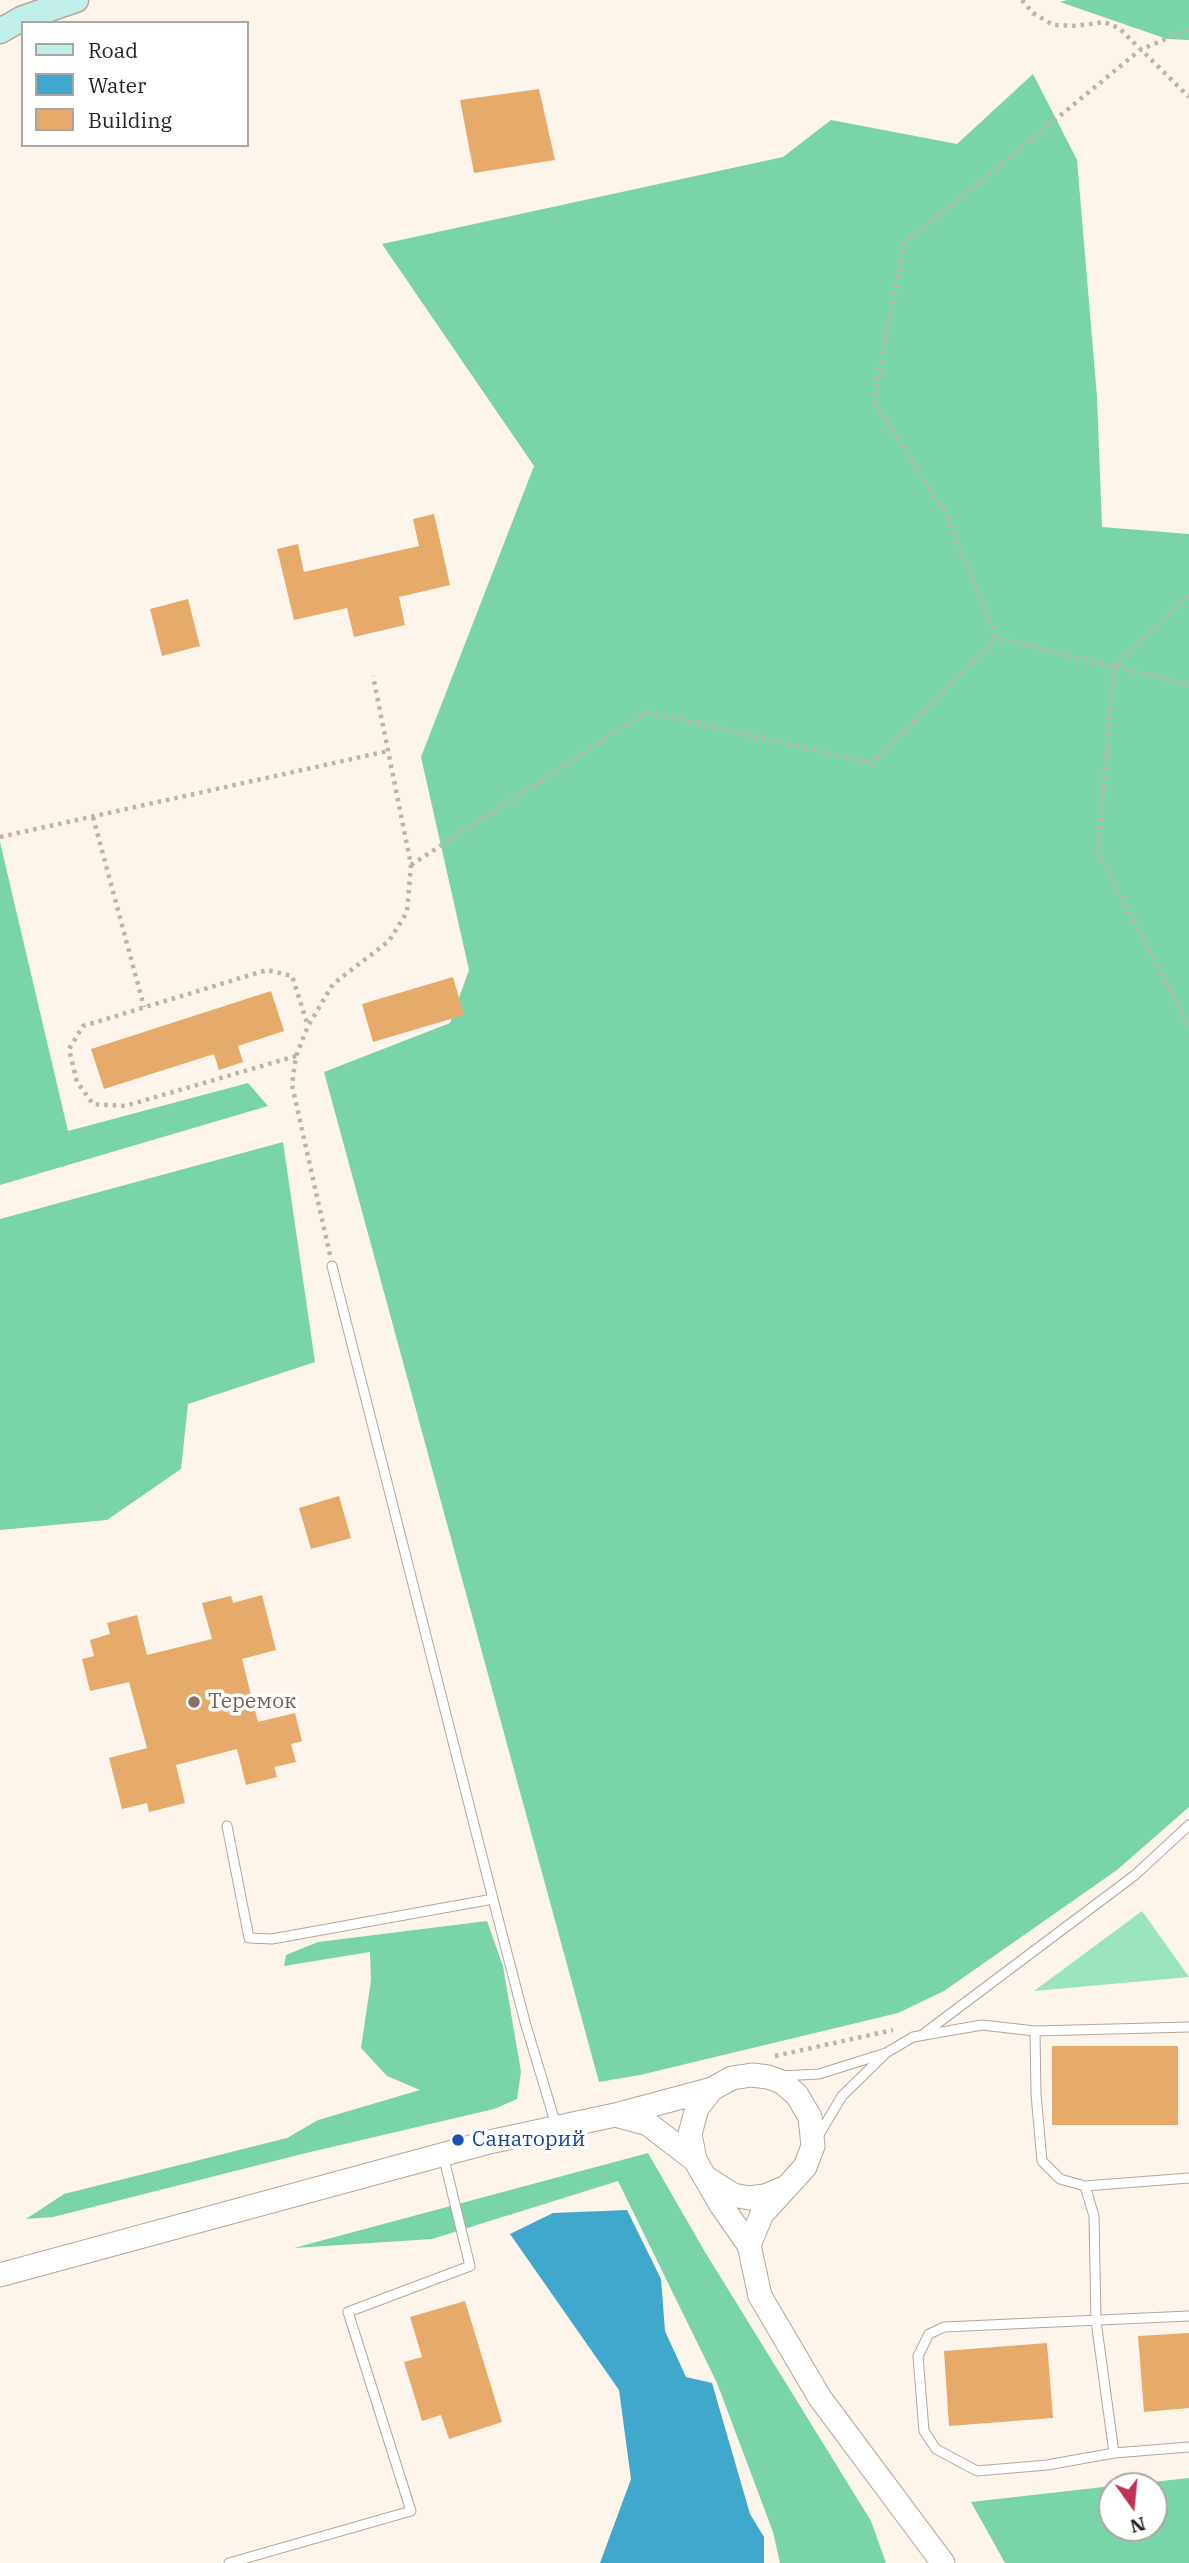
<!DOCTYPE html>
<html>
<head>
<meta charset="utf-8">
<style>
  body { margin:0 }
  #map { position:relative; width:1189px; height:2563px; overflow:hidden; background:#fdf4ec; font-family:"IBM Plex Serif",serif }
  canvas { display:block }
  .legend { position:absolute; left:21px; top:21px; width:228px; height:126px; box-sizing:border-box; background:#fff; border:2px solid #a9a7a5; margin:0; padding:9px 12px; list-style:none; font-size:21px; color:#29241f }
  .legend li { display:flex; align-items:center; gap:14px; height:35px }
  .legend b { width:35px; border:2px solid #a9a7a5 }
  .north { position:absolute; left:1098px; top:2472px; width:70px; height:70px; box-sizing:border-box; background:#fff; border:2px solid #a9a7a5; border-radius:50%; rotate:165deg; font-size:19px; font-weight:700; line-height:28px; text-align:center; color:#29241f }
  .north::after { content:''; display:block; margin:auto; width:24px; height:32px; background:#c1325a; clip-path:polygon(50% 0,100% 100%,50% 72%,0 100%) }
</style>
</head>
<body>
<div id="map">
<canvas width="1189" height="2563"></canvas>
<ul class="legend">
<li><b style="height:9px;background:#c0eee8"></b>Road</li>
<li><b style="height:19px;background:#40a8cc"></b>Water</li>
<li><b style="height:19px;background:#e6ab6a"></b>Building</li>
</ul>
<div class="north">N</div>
</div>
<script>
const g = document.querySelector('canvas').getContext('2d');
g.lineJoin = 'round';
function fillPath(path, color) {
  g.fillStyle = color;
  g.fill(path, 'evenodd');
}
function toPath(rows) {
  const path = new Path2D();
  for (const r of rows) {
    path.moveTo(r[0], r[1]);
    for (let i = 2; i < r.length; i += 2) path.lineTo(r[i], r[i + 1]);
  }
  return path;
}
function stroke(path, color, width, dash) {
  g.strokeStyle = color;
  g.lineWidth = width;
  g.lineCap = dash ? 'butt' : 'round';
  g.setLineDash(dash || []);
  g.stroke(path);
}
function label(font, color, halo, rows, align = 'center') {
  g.font = font + ' "IBM Plex Serif",serif';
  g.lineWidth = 7;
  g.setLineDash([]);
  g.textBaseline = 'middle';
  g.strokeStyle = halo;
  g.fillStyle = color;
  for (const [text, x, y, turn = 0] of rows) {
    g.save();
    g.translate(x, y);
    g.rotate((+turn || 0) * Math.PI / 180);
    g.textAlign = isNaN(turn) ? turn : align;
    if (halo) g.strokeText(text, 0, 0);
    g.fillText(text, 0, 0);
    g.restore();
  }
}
fillPath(toPath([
  [1142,1911,1189,1977,1034,1991]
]), '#9be4c0');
fillPath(toPath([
  [1067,0,1189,0,1189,40,1167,39,1060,2],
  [1033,74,1077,160,1097,397,1102,527,1189,534,1189,1807,1117,1870,944,1991,898,2013,640,2075,599,2082,324,1072,450,1023,469,970,421,757,534,466,382,244,783,157,831,120,957,144],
  [0,842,68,1131,248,1083,268,1106,0,1185],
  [283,1142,315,1362,188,1404,181,1469,107,1520,0,1530,0,1219],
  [487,1921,503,1966,521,2072,517,2099,494,2109,306,2153,53,2217,26,2219,64,2194,287,2138,318,2120,420,2090,387,2076,361,2048,371,1980,370,1952,284,1966,286,1955,318,1942],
  [648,2153,705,2252,871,2521,886,2563,780,2563,773,2532,717,2383,618,2181,432,2239,294,2248],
  [1189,2478,1189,2563,1005,2563,971,2502,1112,2486,1112,2528,1154,2528,1154,2486,1115,2486]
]), '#7ad4aa');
fillPath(toPath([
  [627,2210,661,2279,665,2331,686,2377,712,2383,750,2514,764,2537,764,2563,600,2563,631,2479,619,2390,510,2234,553,2213]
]), '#40a8cc');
fillPath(toPath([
  [539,89,555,160,474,173,460,100],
  [434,514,450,585,399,597,405,625,354,637,347,608,294,620,277,549,298,544,304,572,419,546,413,519],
  [188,599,200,646,162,656,150,609],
  [453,977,464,1015,373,1042,362,1004],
  [271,991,284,1031,238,1046,243,1062,219,1070,214,1054,104,1089,91,1049],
  [339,1496,351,1538,311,1549,299,1508],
  [262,1595,276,1650,242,1659,258,1722,295,1713,302,1741,291,1744,296,1762,274,1767,277,1777,246,1785,237,1749,176,1765,185,1803,149,1812,147,1803,122,1809,109,1758,147,1748,129,1682,90,1691,82,1659,94,1656,90,1640,110,1634,107,1623,137,1615,147,1655,212,1639,202,1603,231,1596,233,1603],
  [1052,2046,1178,2046,1178,2125,1052,2125],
  [465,2301,502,2422,449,2439,441,2415,422,2421,404,2362,422,2357,410,2317],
  [1189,2333,1189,2408,1144,2412,1138,2336],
  [1047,2343,1053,2418,949,2426,944,2351]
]), '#e6ab6a');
const service = toPath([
  [332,1266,493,1899,525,2022,556,2125],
  [227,1826,249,1938,272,1939,493,1899],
  [1035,2031,1036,2094,1042,2161,1060,2179,1085,2186,1189,2178],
  [922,2035,1135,1875,1189,1825],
  [780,2076,819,2074,886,2053,913,2037,982,2025,1035,2031,1189,2027],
  [817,2138,842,2096,885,2054],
  [1085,2186,1094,2216,1096,2321,1114,2453],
  [1189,2316,944,2327,929,2334,918,2356,924,2431,936,2449,977,2471,1047,2465,1114,2453,1189,2447],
  [229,2563,411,2511,348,2312,470,2266,443,2155]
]);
const tertiary = toPath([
  [615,2115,648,2124,695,2160,721,2205,749,2245,760,2296,820,2398,943,2563],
  [695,2160,690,2134,697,2108,712,2089],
  [708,2179,733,2195,749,2198,765,2196,784,2188],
  [0,2275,489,2142,615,2115,712,2089,732,2078,752,2075,768,2077,782,2082,797,2095,810,2117,813,2146,805,2167,762,2214,749,2245]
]);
const secondary = toPath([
  [0,31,23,18,76,0]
]);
stroke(service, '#b5a79a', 11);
stroke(tertiary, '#b5a79a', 25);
stroke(secondary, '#b5a79a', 27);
stroke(toPath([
  [1022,0,1033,13,1053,25,1076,26,1104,22,1119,28,1189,97],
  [1189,29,1140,50,904,244,874,401,947,516,997,638,1189,685],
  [1189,595,1114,667,1098,852,1189,1026],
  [93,817,144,1007],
  [0,837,388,751],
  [411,865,646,712,873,763,997,638],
  [296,1056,125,1106,93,1104,77,1082,69,1049,83,1026,267,970,292,976,308,1026],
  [330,1255,292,1085,296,1056,308,1026,333,984,389,941,407,912,411,865,373,676],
  [775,2056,893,2030]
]), '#bcb4ad', 4.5, [3.5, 5]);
stroke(service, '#fff', 9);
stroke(tertiary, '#fff', 23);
stroke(secondary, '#c0eee8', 24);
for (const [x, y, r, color] of [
  [194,1702,7,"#8d6e63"],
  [458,2140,7,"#1a4fb4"]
]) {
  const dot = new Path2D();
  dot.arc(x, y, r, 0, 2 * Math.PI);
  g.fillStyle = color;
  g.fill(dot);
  stroke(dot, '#fff', 2.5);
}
label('21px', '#785e54', '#fff', [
  ["Теремок",208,1702]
], 'left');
label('21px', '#164399', '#fff', [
  ["Санаторий",472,2140]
], 'left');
</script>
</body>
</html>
